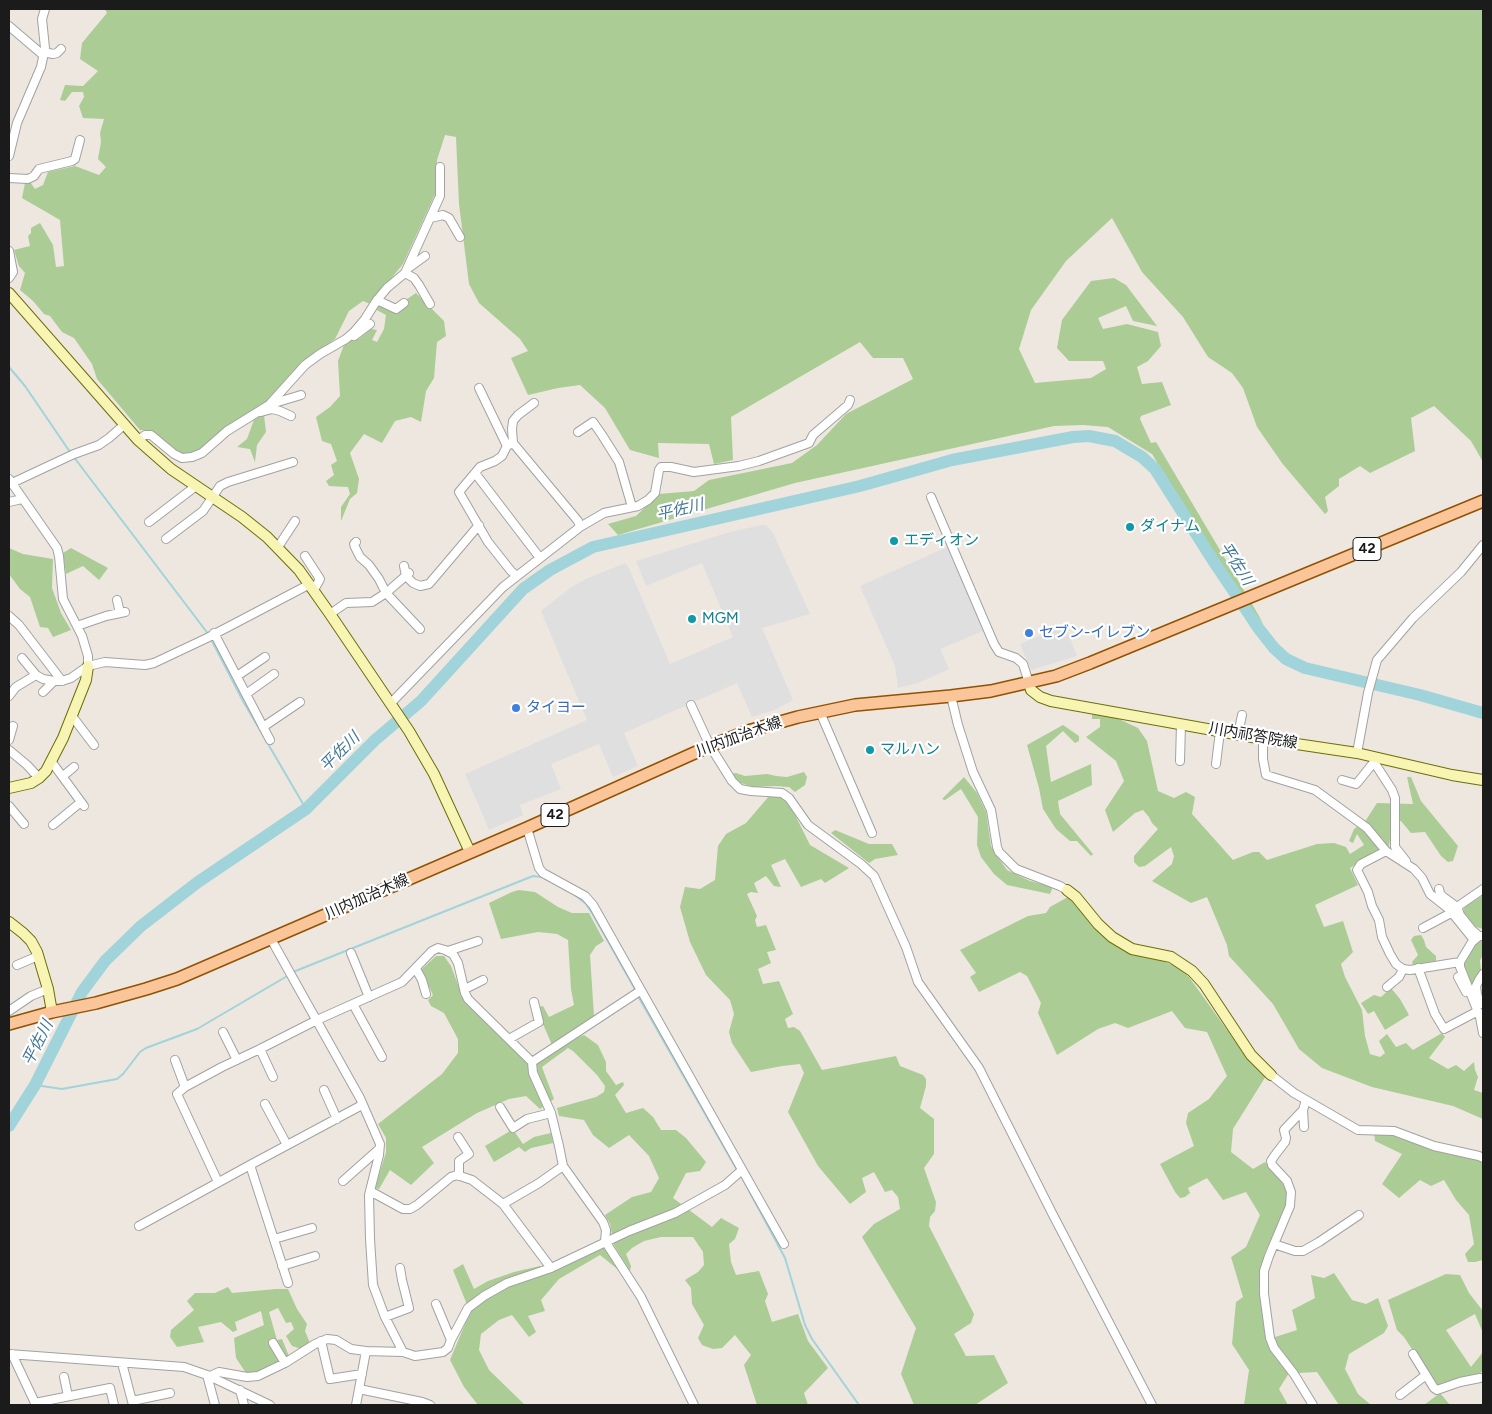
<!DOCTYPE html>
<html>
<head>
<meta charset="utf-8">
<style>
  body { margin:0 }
  #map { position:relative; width:1492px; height:1414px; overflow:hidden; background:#ede7e0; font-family:Figtree,sans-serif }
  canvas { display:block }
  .frame { position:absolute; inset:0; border:10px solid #1b1b1b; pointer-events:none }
</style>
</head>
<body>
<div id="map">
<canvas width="1492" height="1414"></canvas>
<div class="frame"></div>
</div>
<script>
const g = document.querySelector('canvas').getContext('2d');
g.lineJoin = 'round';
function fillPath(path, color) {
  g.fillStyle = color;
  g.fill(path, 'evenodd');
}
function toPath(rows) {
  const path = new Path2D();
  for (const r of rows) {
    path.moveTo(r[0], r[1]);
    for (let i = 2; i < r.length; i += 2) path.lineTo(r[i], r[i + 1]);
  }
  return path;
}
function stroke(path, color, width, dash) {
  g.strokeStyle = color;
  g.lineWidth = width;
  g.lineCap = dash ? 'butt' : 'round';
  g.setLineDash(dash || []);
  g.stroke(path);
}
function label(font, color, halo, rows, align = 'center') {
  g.font = font + ' Figtree,"Noto Sans JP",sans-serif';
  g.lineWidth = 4.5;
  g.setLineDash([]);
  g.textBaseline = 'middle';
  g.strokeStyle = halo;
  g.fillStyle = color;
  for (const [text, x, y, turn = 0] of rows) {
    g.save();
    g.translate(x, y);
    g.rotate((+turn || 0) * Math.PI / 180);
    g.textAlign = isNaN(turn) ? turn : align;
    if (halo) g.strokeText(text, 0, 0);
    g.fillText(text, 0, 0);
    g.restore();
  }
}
fillPath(toPath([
  [105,9,1483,9,1483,462,1471,441,1434,406,1411,418,1415,451,1370,473,1360,466,1339,479,1339,486,1325,497,1328,511,1325,514,1282,463,1257,427,1243,388,1232,373,1208,357,1183,317,1142,272,1112,218,1066,261,1031,310,1019,349,1035,383,1091,378,1106,369,1103,361,1069,361,1057,348,1062,320,1091,281,1114,278,1126,285,1157,326,1133,321,1126,306,1098,318,1103,329,1127,324,1158,332,1161,346,1148,361,1137,367,1142,384,1162,382,1171,405,1141,416,1140,419,1151,443,1156,442,1259,616,1263,624,1215,558,1152,454,1108,427,1083,425,1054,426,795,483,618,535,608,524,636,516,659,494,694,491,709,480,792,463,817,445,846,414,913,379,903,358,873,358,860,342,731,417,733,460,714,464,709,444,658,443,659,458,630,450,605,408,580,385,558,388,528,395,511,358,528,351,520,339,479,303,469,284,459,204,456,137,445,135,437,160,436,192,403,264,370,304,363,301,349,311,335,339,314,354,266,402,223,432,199,450,183,455,173,450,151,430,140,430,97,379,92,364,74,338,62,332,50,316,44,314,33,301,20,290,25,273,19,266,14,250,30,246,28,236,31,233,31,228,40,223,53,245,56,267,64,266,60,220,22,198,25,183,30,182,35,189,43,185,48,172,75,166,99,175,106,167,98,159,101,142,100,133,104,119,83,118,79,106,84,97,83,92,72,92,65,101,60,100,65,85,83,86,98,71,80,59,82,43,107,13],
  [416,293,444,321,446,336,437,342,434,378,426,391,421,422,411,417,395,421,382,443,364,434,350,453,359,479,357,493,350,499,341,521,341,507,350,494,348,487,329,486,326,481,334,475,331,465,337,461,331,444,322,441,316,417,330,407,340,396,338,361,344,345,350,340,359,339,371,329,377,330,372,340,377,342,384,329,386,315,375,309,379,304,397,312,407,306,407,299],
  [264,415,266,432,257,445,255,462,250,449,237,447,247,439,255,417],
  [9,548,23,554,53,559,52,588,61,613,71,630,53,637,48,628,40,627,30,597,20,589,9,574],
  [71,548,108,568,99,580,83,566,66,574,63,553],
  [1096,712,1110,715,1138,728,1147,741,1158,791,1174,798,1186,792,1195,797,1192,814,1233,860,1253,852,1259,852,1267,860,1317,844,1334,843,1346,847,1350,854,1364,845,1357,834,1353,843,1349,841,1354,829,1366,820,1377,803,1413,804,1407,777,1411,777,1421,801,1458,846,1453,861,1448,862,1441,856,1425,832,1411,833,1401,821,1392,823,1389,846,1370,855,1350,868,1358,885,1315,905,1324,927,1343,921,1353,952,1341,964,1345,977,1362,1010,1365,1036,1370,1054,1380,1057,1385,1053,1379,1041,1387,1034,1396,1047,1406,1043,1413,1050,1442,1033,1445,1037,1429,1058,1448,1069,1456,1065,1464,1071,1474,1062,1475,1070,1478,1077,1474,1090,1483,1093,1483,1119,1453,1106,1372,1087,1322,1068,1299,1049,1273,1004,1229,956,1227,945,1207,897,1191,903,1152,881,1172,864,1174,856,1171,847,1145,866,1139,867,1134,862,1134,856,1158,829,1152,823,1149,817,1143,810,1135,813,1113,832,1105,810,1124,781,1116,761,1086,737,1100,727,1100,719,1092,719,1092,715],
  [1063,725,1079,736,1079,741,1075,743,1063,731,1046,746,1051,782,1091,764,1092,785,1058,801,1060,814,1093,854,1091,856,1077,841,1070,841,1056,829,1043,809,1039,788,1027,745],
  [804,772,807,777,805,785,795,792,789,787,775,786,754,787,741,783,730,774,736,773,745,776,767,774,776,776,787,777],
  [964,777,977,793,986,812,991,846,1000,860,1007,870,1030,881,1053,887,1050,894,1007,885,994,874,981,857,977,845,978,817,961,789,945,800,942,799],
  [770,795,781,796,789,803,810,845,849,868,825,883,821,879,801,887,785,859,771,865,781,887,774,886,766,876,754,883,758,893,751,892,747,894,757,916,755,920,757,927,766,925,776,950,767,952,771,963,758,969,763,984,779,981,793,1014,785,1019,788,1028,794,1027,800,1031,822,1070,896,1056,900,1066,923,1075,926,1079,926,1086,920,1108,934,1119,934,1154,924,1168,936,1202,935,1211,930,1217,929,1226,974,1314,971,1323,954,1334,966,1356,994,1355,1008,1383,975,1405,914,1405,901,1374,916,1328,862,1237,874,1224,900,1209,898,1197,892,1190,885,1192,874,1172,862,1178,866,1192,850,1204,818,1166,788,1112,804,1073,800,1064,782,1066,751,1072,732,1043,729,1032,734,1014,730,1000,706,975,690,942,680,907,685,887,700,889,715,880,718,846,726,834,746,823],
  [835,830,869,844,892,844,898,855,875,859,869,863,831,833],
  [519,890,535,892,558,907,572,913,589,913,604,941,596,946,590,955,594,1016,552,1045,543,1024,538,1007,543,1006,549,1017,574,1005,571,989,568,940,557,934,538,932,501,939,489,903,512,892],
  [1483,895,1483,929,1473,926,1466,918,1463,911,1465,907],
  [1068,897,1105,938,1124,951,1157,959,1178,967,1189,977,1245,1055,1266,1076,1233,1129,1231,1152,1253,1169,1265,1162,1278,1177,1286,1189,1287,1201,1284,1212,1265,1252,1260,1286,1265,1331,1271,1347,1289,1373,1279,1389,1288,1405,1244,1405,1249,1370,1232,1344,1236,1302,1243,1297,1231,1257,1246,1247,1260,1215,1246,1192,1223,1200,1207,1178,1188,1188,1190,1193,1185,1197,1180,1198,1175,1192,1160,1164,1194,1146,1186,1123,1188,1113,1209,1099,1227,1076,1207,1032,1185,1028,1172,1011,1128,1028,1115,1023,1098,1029,1057,1055,1038,1013,1041,1003,1027,976,1020,972,979,992,970,977,976,973,960,950,1028,916,1046,913,1050,907],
  [1421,935,1424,940,1426,947,1436,956,1436,961,1413,965,1412,962,1418,955,1411,940,1414,936],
  [1483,937,1483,956,1480,960,1481,971,1473,994,1462,967,1473,943],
  [436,956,444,956,451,966,463,998,528,1063,573,1039,584,1035,598,1045,606,1062,606,1071,616,1085,623,1082,624,1085,615,1095,626,1113,643,1108,653,1117,661,1130,676,1130,686,1138,706,1162,700,1171,686,1173,673,1198,712,1227,721,1218,739,1228,735,1239,729,1244,731,1262,736,1275,759,1271,768,1294,765,1301,772,1322,798,1314,808,1341,828,1368,804,1393,808,1405,757,1405,744,1365,751,1355,735,1335,722,1348,713,1349,702,1345,698,1338,704,1325,692,1304,691,1288,685,1280,698,1272,704,1265,703,1252,693,1237,661,1237,644,1241,632,1248,626,1254,631,1266,630,1271,614,1245,610,1224,605,1215,632,1197,651,1192,659,1178,649,1156,629,1135,609,1148,593,1135,584,1120,559,1116,557,1108,596,1097,604,1092,605,1086,597,1075,573,1051,568,1048,542,1067,554,1099,540,1109,526,1096,509,1099,477,1113,422,1147,434,1163,411,1185,390,1170,379,1189,375,1188,386,1152,386,1138,378,1124,442,1074,458,1053,458,1039,444,1013,431,1006,428,1000,433,995,421,970],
  [1391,988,1400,999,1409,1015,1385,1030,1374,1011,1368,1014,1361,1003,1374,995,1381,997],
  [510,1131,514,1131,523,1144,534,1137,551,1133,553,1143,531,1148,525,1152,519,1147,494,1162,485,1146],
  [1374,1133,1394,1134,1477,1158,1483,1161,1483,1260,1475,1262,1468,1262,1465,1254,1474,1244,1469,1215,1456,1200,1444,1180,1431,1186,1420,1180,1399,1198,1382,1184,1402,1154,1375,1141],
  [604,1245,621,1272,600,1255,559,1279,541,1300,545,1311,528,1316,536,1332,529,1337,512,1315,499,1320,481,1334,479,1350,489,1370,525,1405,478,1405,464,1387,450,1360,470,1312,453,1270,463,1264,474,1289,488,1281,514,1272,540,1266,550,1272],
  [1334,1273,1352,1300,1366,1304,1378,1298,1388,1326,1384,1333,1349,1354,1345,1369,1358,1394,1371,1405,1339,1405,1317,1372,1298,1373,1275,1345,1272,1338,1297,1330,1292,1310,1315,1298,1311,1275,1324,1278],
  [1446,1274,1460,1275,1469,1293,1483,1311,1483,1333,1475,1314,1446,1330,1471,1367,1483,1352,1483,1370,1480,1374,1437,1387,1404,1337,1397,1330,1388,1300],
  [228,1287,232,1293,276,1289,288,1289,297,1309,307,1324,305,1331,310,1343,301,1349,292,1346,286,1336,294,1329,291,1322,286,1323,278,1308,269,1312,277,1340,282,1339,289,1356,256,1373,246,1373,236,1358,234,1338,264,1325,261,1311,235,1322,237,1330,233,1332,221,1322,198,1327,204,1342,177,1347,170,1337,171,1330,194,1310,187,1301,195,1293,215,1293],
  [1440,1393,1450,1405,1424,1405]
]), '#abcc95');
fillPath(toPath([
  [761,525,766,525,773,533,810,614,762,628,793,700,777,709,752,717,737,683,624,733,638,766,613,777,599,744,551,764,561,789,520,805,523,815,489,830,465,774,587,720,541,611,570,588,586,579,625,563,629,568,670,664,733,637,702,563,646,586,636,561,730,532],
  [947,547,983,631,940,649,949,669,918,683,898,688,895,666,860,586],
  [1065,625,1077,656,1031,670,1020,644]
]), '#dfdfdf');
stroke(toPath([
  [9,367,25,386,70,452],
  [73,456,209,635],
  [211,639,243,701,306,809],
  [575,895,586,904,592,913,636,991],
  [293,972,533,876,542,877,551,882],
  [638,996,737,1170],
  [35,1085,62,1089,117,1079,123,1074,140,1052,146,1048,197,1029,289,975],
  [740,1174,785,1258,805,1325,812,1339,859,1405]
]), '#a1d3da', 2);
stroke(toPath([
  [9,1126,35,1085,82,992,105,961,141,926,198,882,306,809,375,740,421,701,523,589,550,570,593,547,860,486,952,460,1073,437,1089,436,1115,441,1142,457,1155,469,1214,562,1259,629,1274,648,1286,659,1305,668,1420,695,1483,713]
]), '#a1d3da', 12);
const street = toPath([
  [9,26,43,55],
  [44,52,53,54,57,53,61,49],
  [9,156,17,123,41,67,45,48,42,19,45,9],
  [9,178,28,179,34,176,39,169,72,161,75,159,80,140],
  [431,218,443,215,449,218,460,237],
  [9,251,13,272,9,278],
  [407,269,425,256],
  [405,273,414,278,419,285,430,304],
  [377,300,396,309,404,303],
  [354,336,370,324],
  [479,388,507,446,511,444],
  [271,404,301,395],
  [261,412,272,409,280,411,291,416],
  [578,432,593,422,602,435,619,462,632,507],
  [138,440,145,435,151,435,174,454,182,458,192,457,202,453,227,431,269,405,305,365,320,354,346,339,354,332,365,319,377,300,387,288,405,273,440,196,440,167],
  [507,446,502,456,495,461,480,467,459,492,488,542,511,571,517,576],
  [475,473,540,558],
  [9,479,57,548,59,556,63,599,82,636,88,656,88,666],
  [12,483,74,454,99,445,109,438,124,425],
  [931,497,994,644,999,652,1016,658,1023,664,1029,683],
  [9,502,22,499],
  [149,522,196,486],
  [580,527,604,513,638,506,648,500,655,493,659,470,661,467,671,467,694,472,739,466,759,461,809,443,813,435,848,405,850,400],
  [166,539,203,511,220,486,228,482,293,462],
  [356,542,354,544,355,547,360,557,369,565,379,579,386,593,420,629],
  [278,547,295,521],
  [305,556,320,579,314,590],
  [404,566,406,576,413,583,420,586,429,584,479,525],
  [117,600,120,613],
  [330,614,346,603,372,602,386,593,409,573],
  [9,616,19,625,62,681],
  [77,626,106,616,125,612],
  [214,633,270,740],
  [22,658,36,675],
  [237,676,265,657],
  [43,692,54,681],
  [246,694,274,674],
  [9,696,16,687,36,675,43,679,54,681,62,681,71,678,88,666,105,662,145,665,154,663,207,638,310,584],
  [951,696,958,725,973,772,991,810,997,847,999,852,1016,869,1060,886,1067,890],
  [391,703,503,587,580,527,578,521,513,443,512,429,513,421,518,415,534,403],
  [691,705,710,746,732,781,740,789,751,791,782,793,789,798,808,825,861,864,874,876,906,947,918,982,979,1068,1052,1213,1152,1405],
  [820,712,872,833],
  [72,716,94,745],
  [263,727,300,702],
  [1238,734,1242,715],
  [1263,739,1263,759,1266,775,1315,790,1367,828,1386,851],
  [9,740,13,726],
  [9,750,27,765,39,778],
  [1357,753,1368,693,1377,660,1413,618,1461,572,1483,545],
  [1374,757,1374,762,1392,790,1395,798,1395,847,1406,861],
  [51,761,84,806],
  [1180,761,1181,724],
  [1216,764,1220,731],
  [63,776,74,767],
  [1342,780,1356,784,1358,782,1374,762],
  [9,806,24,824],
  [53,825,81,802],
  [527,828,539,868,543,873,585,896,593,905,784,1244],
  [1439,889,1440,893,1442,896,1457,907],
  [1483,889,1457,907,1460,915,1472,930,1479,936,1483,936],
  [1423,928,1451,913],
  [1479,936,1472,942,1460,962,1460,967,1480,1017,1483,1033],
  [271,939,360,1098,380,1144,379,1155,369,1195,370,1239,373,1285,385,1317,403,1352],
  [448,951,478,941],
  [351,953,369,997],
  [1460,962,1410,970,1403,969,1396,964,1390,954,1382,937,1379,920,1372,906,1368,892,1357,870,1361,864,1386,851,1414,869,1422,878,1430,894,1449,909,1474,940],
  [17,965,38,956],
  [1418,968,1435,1014,1444,1029,1478,1011],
  [416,969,422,980,426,994],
  [1458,977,1466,992],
  [1387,987,1399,977,1403,969],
  [465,989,483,980],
  [353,1004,382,1057],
  [1476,1007,1480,1004,1477,994,1476,986,1479,980,1483,974],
  [9,1011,31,996,48,989],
  [223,1032,237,1060],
  [509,1039,539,1022,534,1002],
  [260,1049,273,1077],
  [175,1060,185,1087],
  [532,1062,640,991],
  [1271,1075,1294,1093,1358,1130,1394,1131,1434,1146,1479,1156,1483,1158],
  [324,1090,337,1119],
  [1306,1100,1303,1110,1284,1130,1286,1138,1285,1142,1275,1155,1271,1161,1272,1165,1287,1181,1291,1192,1290,1206,1269,1256,1264,1271,1264,1294,1270,1338,1274,1348,1294,1374,1313,1405],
  [265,1104,287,1145],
  [500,1107,513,1128,527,1119,551,1113],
  [1303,1110,1304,1127],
  [458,1137,469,1154,459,1161,459,1176],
  [250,1165,288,1283],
  [343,1181,379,1149],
  [218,1182,177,1094,185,1087,222,1067,260,1049,317,1020,402,982,432,951,438,948,445,950,453,954,458,963,465,993,468,999,532,1062,533,1073,551,1113,559,1146,563,1166,603,1222,606,1230,605,1241,641,1297,694,1405],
  [370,1191,403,1209,410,1209,417,1205,451,1177,457,1175,472,1180,503,1204,539,1183,563,1166],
  [503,1204,551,1268],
  [139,1226,250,1165,362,1105],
  [274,1239,312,1228],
  [1274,1244,1295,1251,1303,1251,1319,1242,1359,1215],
  [282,1266,315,1256],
  [385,1317,409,1308,402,1280,400,1268],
  [451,1340,468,1308,484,1296,507,1283,551,1268,629,1231,675,1213,725,1185,742,1170],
  [321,1341,330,1379,362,1374],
  [273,1343,285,1363],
  [366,1351,359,1389,422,1402,430,1405],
  [9,1354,184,1367,207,1375,270,1405],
  [12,1354,36,1405],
  [1413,1354,1434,1388,1437,1390,1460,1382,1480,1378],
  [122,1363,133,1405],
  [207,1375,215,1405],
  [210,1376,219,1372,247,1377,258,1376,285,1363,315,1344,327,1339,336,1340,351,1349,366,1351,403,1352,415,1356,443,1352,448,1348,451,1340,436,1304],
  [64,1377,68,1396],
  [240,1390,244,1405],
  [1400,1395,1426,1375],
  [132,1401,170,1393],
  [35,1403,110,1388,114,1405],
  [356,1405,359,1389]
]);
const secondary = toPath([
  [9,293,138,440,171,469,242,517,267,537,299,570,330,614,409,731,434,774,470,852],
  [1029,683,1031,690,1040,697,1051,701,1263,739,1357,753,1452,775,1483,780],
  [9,788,31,783,39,778,46,771,63,738,86,680,88,666],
  [1067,890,1076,897,1098,924,1112,937,1132,949,1171,957,1192,971,1204,984,1251,1055,1271,1075],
  [9,922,23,933,31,941,37,952,48,989,52,1012]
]);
const primary = toPath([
  [9,1024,52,1012,96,1003,146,989,177,979,527,828,710,746,748,731,798,717,855,705,951,696,991,691,1056,676,1090,663,1483,501]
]);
stroke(street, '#a2a2a2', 10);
stroke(secondary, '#6e6e06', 12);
stroke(primary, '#905202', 14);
stroke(street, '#fff', 8);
stroke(secondary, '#f8f4b3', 10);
stroke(primary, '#fac598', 11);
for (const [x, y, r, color] of [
  [1130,527,5,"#0f9aa8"],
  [894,541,5,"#0f9aa8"],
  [692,619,5,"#0f9aa8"],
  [1029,633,5,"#3f7fe0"],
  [516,708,5,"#3f7fe0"],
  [870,750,5,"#0f9aa8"]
]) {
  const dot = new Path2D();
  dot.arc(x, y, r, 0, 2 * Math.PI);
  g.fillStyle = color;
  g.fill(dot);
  stroke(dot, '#fff', 2);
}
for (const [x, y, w] of [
  [1367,549,28],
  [555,815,28]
]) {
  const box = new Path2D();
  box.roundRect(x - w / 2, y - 11.5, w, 23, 4);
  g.fillStyle = '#fff';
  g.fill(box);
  stroke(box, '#1b1b1b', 1);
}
label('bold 14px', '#1b1b1b', null, [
  ["42",1367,549],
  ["42",555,815]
]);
label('15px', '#0d838f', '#fff', [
  ["ダイナム",1140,527],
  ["エディオン",904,541],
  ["MGM",702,619],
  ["マルハン",880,750]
], 'left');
label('15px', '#366cbe', '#fff', [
  ["セブン-イレブン",1039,633],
  ["タイヨー",526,708]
], 'left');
label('15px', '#1b1b1b', '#fff', [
  ["川内祁答院線",1253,736,10],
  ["川内加治木線",739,737,-20],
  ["川内加治木線",367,897,-24]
]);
label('italic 16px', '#447899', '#fff', [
  ["平佐川",680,510,-13],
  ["平佐川",1236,564,57],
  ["平佐川",340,752,-45],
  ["平佐川",38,1043,-63]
]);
</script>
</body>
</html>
